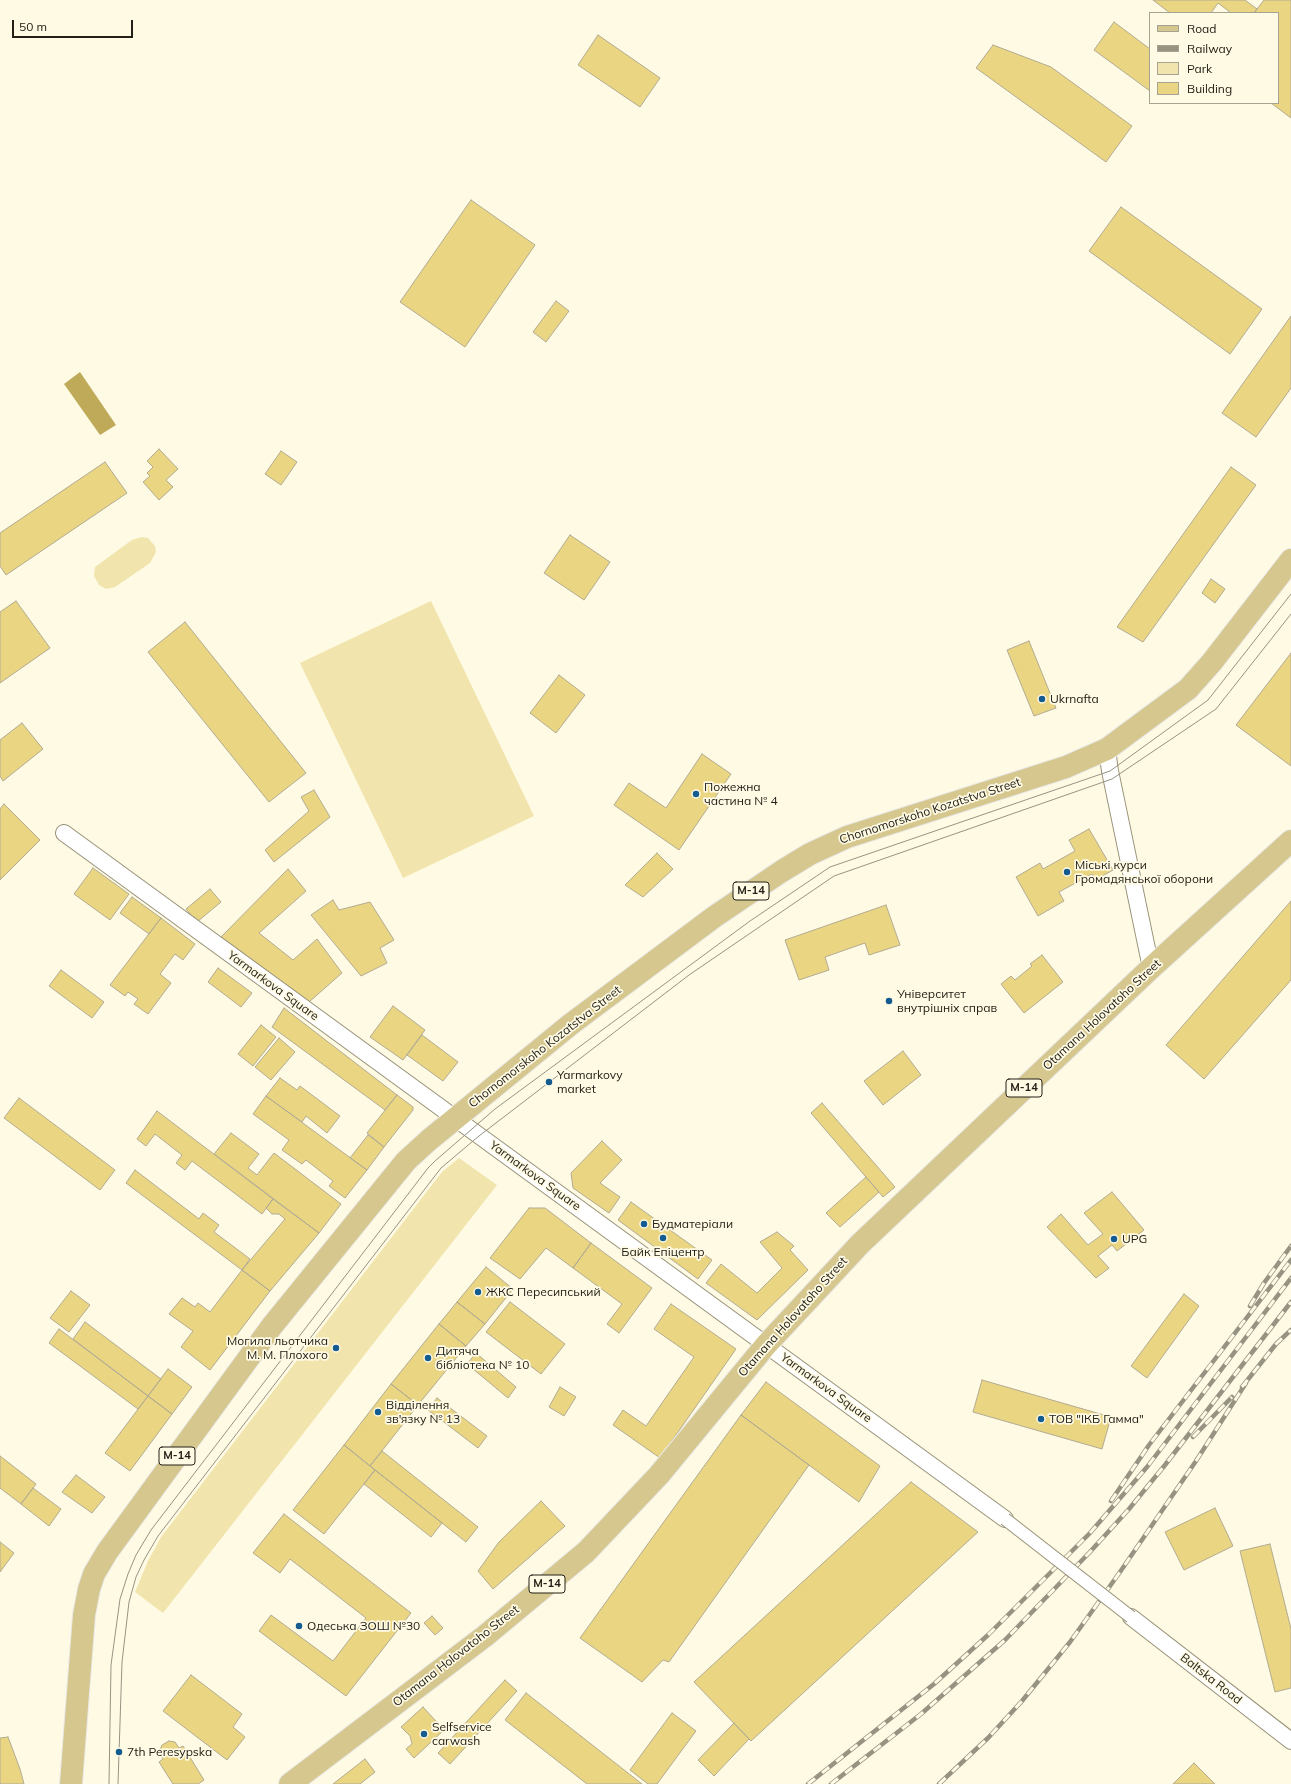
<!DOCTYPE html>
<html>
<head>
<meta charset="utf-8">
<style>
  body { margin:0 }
  #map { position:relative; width:1291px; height:1784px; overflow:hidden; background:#fffae4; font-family:Mulish,sans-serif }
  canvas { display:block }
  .legend { position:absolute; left:1149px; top:12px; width:130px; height:92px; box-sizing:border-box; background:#fffae4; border:1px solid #a7a392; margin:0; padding:5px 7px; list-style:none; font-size:12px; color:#232017 }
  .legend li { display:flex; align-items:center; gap:8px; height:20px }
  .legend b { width:20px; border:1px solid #a7a392 }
  .scale { position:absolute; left:12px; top:20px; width:121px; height:18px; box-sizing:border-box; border:2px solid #232017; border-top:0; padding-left:5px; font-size:12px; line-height:14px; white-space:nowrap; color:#232017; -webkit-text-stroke:3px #fffae4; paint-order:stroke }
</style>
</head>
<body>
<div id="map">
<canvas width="1291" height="1784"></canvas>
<ul class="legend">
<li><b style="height:5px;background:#d5c78e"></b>Road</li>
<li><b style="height:5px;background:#979383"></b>Railway</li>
<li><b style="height:11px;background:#f1e4ad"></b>Park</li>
<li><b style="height:11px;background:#ead583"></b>Building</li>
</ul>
<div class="scale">50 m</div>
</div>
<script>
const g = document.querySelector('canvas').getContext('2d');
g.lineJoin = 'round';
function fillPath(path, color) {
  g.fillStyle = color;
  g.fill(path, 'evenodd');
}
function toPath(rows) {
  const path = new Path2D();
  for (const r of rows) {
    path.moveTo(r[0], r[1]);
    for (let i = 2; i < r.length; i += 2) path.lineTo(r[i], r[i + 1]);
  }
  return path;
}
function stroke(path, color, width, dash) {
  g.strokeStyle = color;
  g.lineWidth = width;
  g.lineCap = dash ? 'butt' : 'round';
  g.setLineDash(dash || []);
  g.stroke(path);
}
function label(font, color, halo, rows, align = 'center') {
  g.font = font + ' Mulish,sans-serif';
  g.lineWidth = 3.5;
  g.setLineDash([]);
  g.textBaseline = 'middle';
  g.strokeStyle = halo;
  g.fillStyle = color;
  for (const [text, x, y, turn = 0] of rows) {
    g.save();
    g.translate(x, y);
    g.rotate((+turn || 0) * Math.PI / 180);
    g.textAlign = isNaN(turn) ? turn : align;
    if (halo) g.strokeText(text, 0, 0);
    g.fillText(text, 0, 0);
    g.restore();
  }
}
fillPath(toPath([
  [142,537,148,538,155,546,156,552,150,563,115,587,106,589,99,585,94,576,95,567,132,540],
  [431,601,534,816,403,878,300,663],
  [459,1158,497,1185,163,1613,135,1592,148,1561,161,1537,438,1177,443,1171]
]), '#f1e4ad');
fillPath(toPath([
  [80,372,116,425,100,435,64,384]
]), '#bfaa59');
const building = toPath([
  [1153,0,1245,0,1257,9,1254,13,1231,13,1218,3,1211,13,1170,13,1153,0],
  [1264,0,1291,0,1291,118,1271,103,1278,103,1278,13,1254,13,1264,0],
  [1114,22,1150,49,1150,91,1094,50,1114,22],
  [598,35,660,78,640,107,578,65,598,35],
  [993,45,1051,67,1132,126,1106,162,976,68,993,45],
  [471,200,535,245,465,347,400,302,471,200],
  [1121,207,1262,309,1230,354,1089,251,1121,207],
  [556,301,569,311,546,342,533,332,556,301],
  [1291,316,1291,388,1256,437,1222,413,1291,316],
  [159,449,178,469,166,480,173,487,159,500,143,482,150,476,147,473,153,467,147,461,159,449],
  [281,451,297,462,281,485,265,474,281,451],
  [105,462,127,493,6,575,0,566,0,533,105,462],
  [1231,467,1256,485,1143,642,1117,627,1231,467],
  [570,535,610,562,584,600,544,573,570,535],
  [1211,579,1225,589,1215,603,1202,593,1211,579],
  [16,601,50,648,0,683,0,612,16,601],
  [185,622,306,773,269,802,148,652,185,622],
  [1029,641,1056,708,1034,716,1007,650,1029,641],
  [1291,653,1291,766,1236,725,1291,653],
  [559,675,585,695,556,733,530,713,559,675],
  [22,723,43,749,3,781,0,776,0,740,22,723],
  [702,754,731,774,679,850,614,805,629,783,666,808,702,754],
  [314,790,330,817,274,862,265,850,309,811,301,797,314,790],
  [4,804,40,840,0,880,0,809,4,804],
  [1089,829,1113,870,1095,880,1092,874,1059,892,1064,901,1038,916,1016,877,1040,863,1043,869,1075,851,1069,840,1089,829],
  [657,853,673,869,643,897,625,885,657,853],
  [93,868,129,894,110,920,74,894,93,868],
  [288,869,306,891,259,933,293,960,317,939,342,973,309,1002,221,937,288,869],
  [210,889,221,902,197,922,186,909,210,889],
  [132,897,161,918,149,934,120,913,132,897],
  [333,900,339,910,370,902,394,940,380,948,387,963,361,976,311,915,333,900],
  [1291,901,1291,980,1204,1079,1166,1045,1291,901],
  [886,905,900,945,869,955,865,943,825,957,829,970,799,980,785,940,886,905],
  [161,918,195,944,183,960,175,954,160,974,171,983,148,1014,134,1004,138,999,128,992,125,996,110,985,161,918],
  [1042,955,1063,982,1024,1013,1001,984,1011,976,1015,980,1032,966,1030,964,1042,955],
  [218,968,252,993,241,1007,208,982,218,968],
  [61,970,104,1002,92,1018,49,986,61,970],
  [393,1006,425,1030,403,1060,370,1037,393,1006],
  [284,1008,397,1095,385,1110,272,1027,284,1008],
  [261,1025,276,1037,253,1066,238,1054,261,1025],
  [422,1035,458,1062,443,1081,407,1055,422,1035],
  [279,1038,295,1052,271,1080,255,1067,279,1038],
  [903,1051,921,1075,883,1105,864,1081,903,1051],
  [280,1078,297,1090,300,1086,340,1116,327,1133,306,1116,302,1122,266,1096,280,1078],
  [397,1095,413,1107,413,1110,384,1147,367,1133,397,1095],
  [266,1096,367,1170,345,1198,329,1186,333,1181,306,1160,302,1164,282,1150,289,1140,253,1114,266,1096],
  [19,1098,115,1170,100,1190,4,1118,19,1098],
  [822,1103,895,1187,883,1197,811,1113,822,1103],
  [157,1111,273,1199,262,1214,192,1161,185,1170,176,1163,182,1155,155,1134,146,1146,137,1139,157,1111],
  [231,1133,259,1154,248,1168,257,1175,274,1153,341,1204,319,1233,214,1154,231,1133],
  [368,1135,384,1147,367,1170,350,1158,368,1135],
  [602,1141,622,1160,600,1183,620,1197,609,1213,573,1188,571,1173,602,1141],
  [135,1170,199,1219,203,1213,219,1225,214,1232,250,1259,242,1270,126,1183,135,1170],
  [866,1177,879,1192,840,1227,826,1213,866,1177],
  [1112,1192,1144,1230,1117,1251,1112,1245,1098,1256,1109,1268,1096,1278,1047,1227,1061,1214,1088,1245,1103,1234,1084,1213,1112,1192],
  [273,1199,319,1233,270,1291,242,1270,285,1219,279,1214,272,1214,266,1208,273,1199],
  [631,1202,712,1260,698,1279,618,1220,631,1202],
  [529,1208,545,1208,591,1243,573,1268,546,1248,520,1279,490,1258,529,1208],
  [777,1232,794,1246,790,1250,808,1270,757,1320,706,1283,721,1264,757,1293,782,1268,760,1242,777,1232],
  [591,1243,652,1288,619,1333,607,1324,622,1304,573,1268,591,1243],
  [486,1267,513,1289,485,1324,457,1302,486,1267],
  [242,1270,270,1291,210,1370,181,1347,193,1331,169,1314,182,1298,195,1307,198,1303,210,1312,242,1270],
  [71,1291,90,1305,69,1332,50,1318,71,1291],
  [1184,1294,1199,1306,1147,1378,1131,1366,1184,1294],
  [457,1302,485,1324,466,1346,439,1324,457,1302],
  [510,1302,565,1344,541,1374,486,1332,510,1302],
  [671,1304,736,1349,660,1458,613,1425,623,1410,646,1426,694,1357,654,1329,671,1304],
  [85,1322,161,1379,148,1396,73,1339,85,1322],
  [439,1324,466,1346,418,1405,391,1384,439,1324],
  [59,1329,148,1396,138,1409,49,1343,59,1329],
  [476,1353,516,1387,508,1398,467,1364,476,1353],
  [168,1369,192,1387,172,1414,148,1396,168,1369],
  [982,1380,1111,1417,1102,1449,973,1412,982,1380],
  [766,1382,880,1466,859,1502,741,1415,766,1382],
  [391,1384,418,1405,370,1466,344,1445,391,1384],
  [560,1387,576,1397,564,1416,549,1407,560,1387],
  [148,1396,172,1414,130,1471,105,1453,148,1396],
  [437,1398,487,1436,478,1448,428,1410,437,1398],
  [741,1415,809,1465,669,1662,663,1660,642,1682,580,1638,741,1415],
  [344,1445,375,1470,324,1534,293,1510,344,1445],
  [382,1451,478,1527,466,1542,370,1466,382,1451],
  [0,1456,36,1484,21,1504,0,1488,0,1456],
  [375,1470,442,1523,431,1537,364,1484,375,1470],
  [76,1475,105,1497,92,1513,62,1492,76,1475],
  [911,1482,978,1532,751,1741,694,1682,911,1482],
  [33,1488,61,1509,49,1526,21,1504,33,1488],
  [541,1501,565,1526,493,1589,478,1571,499,1542,541,1501],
  [1215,1508,1233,1546,1184,1570,1165,1532,1215,1508],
  [284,1514,411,1613,346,1696,259,1631,271,1615,333,1661,366,1618,290,1559,280,1573,253,1553,284,1514],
  [0,1542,14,1553,0,1572,0,1542],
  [1270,1544,1291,1629,1291,1688,1275,1692,1240,1551,1270,1544],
  [432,1616,443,1628,435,1635,424,1623,432,1616],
  [191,1675,242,1714,233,1727,245,1737,227,1760,163,1711,191,1675],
  [505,1680,517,1691,450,1764,438,1753,505,1680],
  [526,1693,642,1784,587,1784,505,1720,526,1693],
  [423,1707,444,1730,414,1758,406,1749,412,1744,410,1736,401,1727,423,1707],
  [672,1713,696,1731,657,1784,648,1784,630,1770,672,1713],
  [734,1723,749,1739,714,1776,698,1760,734,1723],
  [8,1737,20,1769,24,1784,0,1784,0,1738,8,1737],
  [169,1741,175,1742,179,1748,183,1746,204,1780,198,1784,173,1784,159,1762,163,1759,159,1752,162,1745,169,1741],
  [365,1759,375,1772,360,1784,333,1784,365,1759],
  [1194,1763,1215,1784,1173,1784,1194,1763]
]);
fillPath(building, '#ead583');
stroke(building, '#b2ab92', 1);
const minor = toPath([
  [1107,749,1110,771,1151,968],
  [64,833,1005,1519],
  [1131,1617,1291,1741]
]);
const primary = toPath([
  [71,1784,84,1615,89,1589,94,1574,107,1552,272,1326,406,1161,429,1140,571,1024,714,917,782,871,810,854,847,837,1066,767,1107,749,1188,689,1212,662,1291,560],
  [290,1784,485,1636,586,1552,659,1475,766,1345,860,1244,1151,968,1291,841]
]);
stroke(minor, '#979178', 18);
stroke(primary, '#e9e9e8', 24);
stroke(minor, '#fff', 16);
stroke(primary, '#d5c78e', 22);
stroke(toPath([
  [109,1784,111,1665,120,1599,128,1574,136,1555,151,1530,428,1168,435,1161,495,1109,750,921,830,867,1110,771,1208,700,1291,594],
  [118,1784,122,1662,129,1602,136,1577,144,1560,158,1536,441,1168,479,1136,689,975,834,876,1112,779,1216,709,1291,614]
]), '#979383', 1);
const rail = toPath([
  [1250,1306,1264,1283,1291,1246],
  [1242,1387,1276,1344,1291,1330],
  [1193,1437,1232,1397],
  [1111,1501,1149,1445,1291,1260],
  [808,1784,934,1684,988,1635,1090,1533,1147,1467,1291,1278],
  [831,1784,921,1714,1005,1640,1089,1553,1129,1509,1165,1465,1291,1302],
  [939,1784,988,1738,1022,1701,1070,1642,1120,1572,1196,1461,1246,1383]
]);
stroke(rail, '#979383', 4.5);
stroke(rail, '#fffae4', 3, [9]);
const pedestrianBridge = toPath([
  [1005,1519,1131,1617]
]);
stroke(pedestrianBridge, '#979178', 14, []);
stroke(pedestrianBridge, '#fff', 12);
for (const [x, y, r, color] of [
  [1042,699,4,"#145c90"],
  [696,794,4,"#145c90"],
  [1067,872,4,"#145c90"],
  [889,1001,4,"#145c90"],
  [549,1082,4,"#145c90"],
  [644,1224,4,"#145c90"],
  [663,1238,4,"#145c90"],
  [1114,1239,4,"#145c90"],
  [478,1292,4,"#145c90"],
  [336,1348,4,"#145c90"],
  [428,1358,4,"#145c90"],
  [378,1412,4,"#145c90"],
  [1041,1419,4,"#145c90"],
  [299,1626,4,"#145c90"],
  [424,1734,4,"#145c90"],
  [119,1752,4,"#145c90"]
]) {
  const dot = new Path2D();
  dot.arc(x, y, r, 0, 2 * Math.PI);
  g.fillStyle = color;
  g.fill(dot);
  stroke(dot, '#fffae4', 1.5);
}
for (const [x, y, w] of [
  [751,891,36],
  [1024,1088,36],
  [177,1456,36],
  [547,1584,36]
]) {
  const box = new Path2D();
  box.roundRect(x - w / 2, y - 9, w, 18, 3);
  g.fillStyle = '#fffae4';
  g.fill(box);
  stroke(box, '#232017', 1);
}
label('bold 11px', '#232017', null, [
  ["М-14",751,891],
  ["М-14",1024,1088],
  ["М-14",177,1456],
  ["М-14",547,1584]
]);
label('12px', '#232017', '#fffae4', [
  ["Ukrnafta",1050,699],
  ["Пожежна",704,787],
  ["частина № 4",704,801],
  ["Міські курси",1075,865],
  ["Громадянської оборони",1075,879],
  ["Університет",897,994],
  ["внутрішніх справ",897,1008],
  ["Yarmarkovy",557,1075],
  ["market",557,1089],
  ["Будматеріали",652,1224],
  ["UPG",1122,1239],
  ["Байк Епіцентр",663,1252,"center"],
  ["ЖКС Пересипський",486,1292],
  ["Могила льотчика",328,1341,"right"],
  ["М. М. Плохого",328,1355,"right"],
  ["Дитяча",436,1351],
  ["бібліотека № 10",436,1365],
  ["Відділення",386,1405],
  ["зв'язку № 13",386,1419],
  ["ТОВ \"ІКБ Гамма\"",1049,1419],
  ["Одеська ЗОШ №30",307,1626],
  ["Selfservice",432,1727],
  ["carwash",432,1741],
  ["7th Peresypska",127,1752]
], 'left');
label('12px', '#232017', '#fffae4', [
  ["Chornomorskoho Kozatstva Street",930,811,-18],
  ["Yarmarkova Square",273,986,36],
  ["Otamana Holovatoho Street",1102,1015,-43],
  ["Chornomorskoho Kozatstva Street",545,1047,-38],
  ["Yarmarkova Square",535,1176,36],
  ["Otamana Holovatoho Street",793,1317,-48],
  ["Yarmarkova Square",826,1388,36],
  ["Otamana Holovatoho Street",456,1656,-38],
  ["Baltska Road",1211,1679,38]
]);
</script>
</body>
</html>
